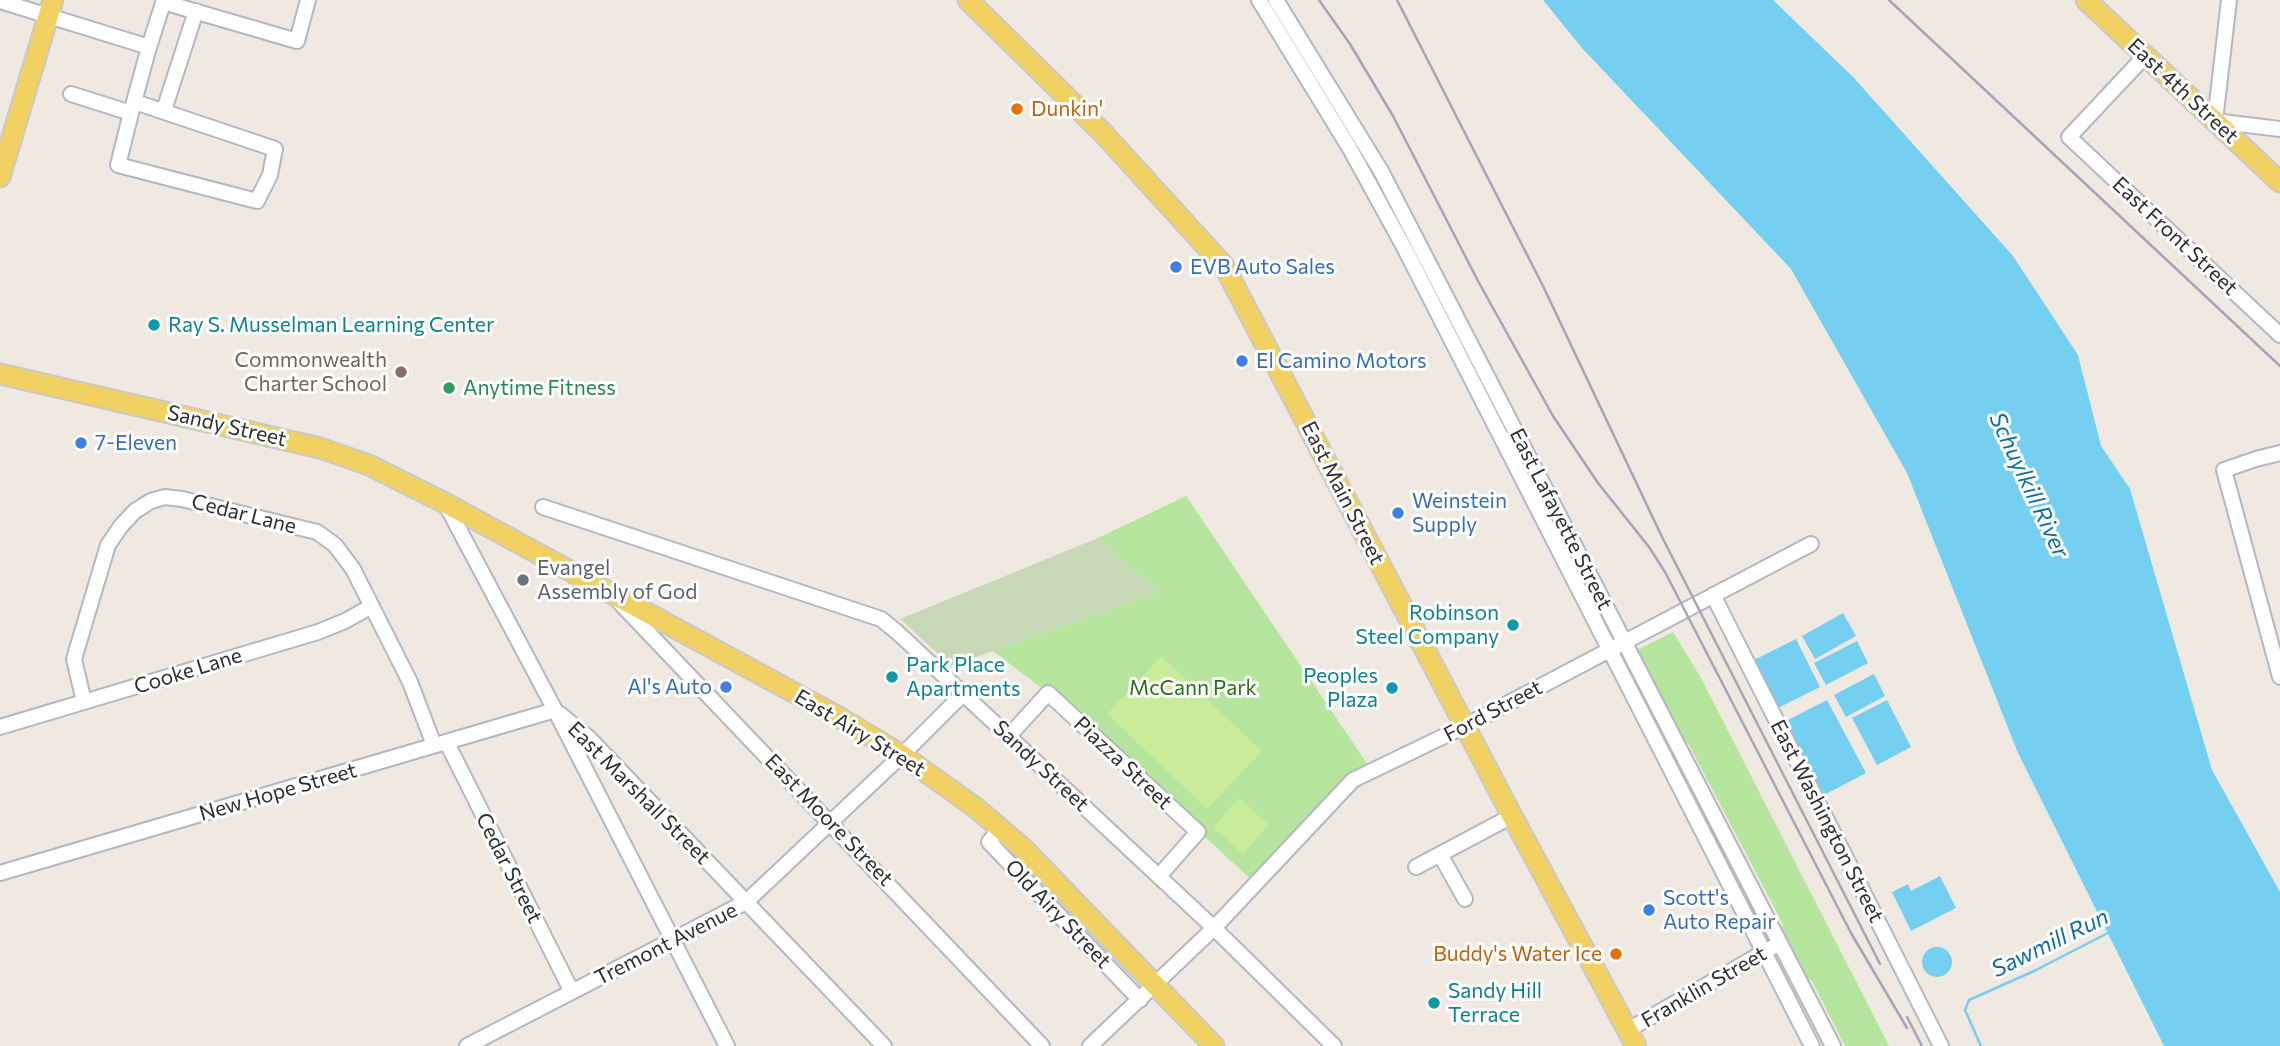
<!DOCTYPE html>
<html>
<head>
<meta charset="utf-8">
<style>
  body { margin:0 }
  canvas { display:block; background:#efe9e1 }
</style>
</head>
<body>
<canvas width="2280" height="1046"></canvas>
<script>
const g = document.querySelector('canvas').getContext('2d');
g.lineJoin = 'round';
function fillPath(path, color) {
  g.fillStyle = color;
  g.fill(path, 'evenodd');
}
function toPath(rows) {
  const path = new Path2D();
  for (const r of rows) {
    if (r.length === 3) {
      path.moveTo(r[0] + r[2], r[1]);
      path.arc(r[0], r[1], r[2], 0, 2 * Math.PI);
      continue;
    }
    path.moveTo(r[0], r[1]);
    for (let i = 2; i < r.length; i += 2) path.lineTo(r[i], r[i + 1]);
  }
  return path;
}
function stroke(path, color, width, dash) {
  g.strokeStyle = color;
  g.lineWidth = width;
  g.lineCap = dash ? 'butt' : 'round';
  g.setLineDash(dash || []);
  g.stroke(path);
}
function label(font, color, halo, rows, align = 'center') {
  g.font = font + ' Commissioner,sans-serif';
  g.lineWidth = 6;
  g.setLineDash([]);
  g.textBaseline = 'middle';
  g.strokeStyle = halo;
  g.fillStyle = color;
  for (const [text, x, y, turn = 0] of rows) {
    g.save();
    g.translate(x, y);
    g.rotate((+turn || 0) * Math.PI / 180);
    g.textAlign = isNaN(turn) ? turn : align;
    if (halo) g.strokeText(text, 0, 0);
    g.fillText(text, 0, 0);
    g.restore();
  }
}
fillPath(toPath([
  [1186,496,1372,771,1255,883,1048,693,993,651,1158,592,1098,538],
  [1673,632,1701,678,1889,1046,1845,1046,1812,981,1807,978,1782,928,1783,924,1688,743,1682,742,1637,650]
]), '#b6e59e');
fillPath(toPath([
  [1098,538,1159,592,951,666,900,619]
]), '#c8d9b8');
fillPath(toPath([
  [1161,656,1262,751,1207,809,1107,714],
  [1239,798,1269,825,1243,854,1213,827]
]), '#c9ec9a');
fillPath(toPath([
  [1543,0,1773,0,1854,78,2013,256,2078,355,2101,446,2130,489,2212,770,2280,892,2280,1046,2164,1046,2018,753,1907,473,1791,269,1582,48],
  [1843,613,1856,636,1815,659,1802,636],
  [1796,639,1820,687,1778,708,1754,660],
  [1857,641,1868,663,1826,685,1814,663],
  [1874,674,1885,696,1846,717,1834,695],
  [1827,700,1866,773,1824,795,1786,721],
  [1887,700,1911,747,1877,765,1852,718],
  [1940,876,1956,908,1911,931,1892,892,1908,884,1911,891],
  [1937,962,15]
]), '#75cff0');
stroke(toPath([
  [1981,1046,1965,1010,1969,1000,2034,971,2110,932]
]), '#75cff0', 2.5);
const minor = toPath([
  [1259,0,1349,147,1405,249,1812,1046],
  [1276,0,1381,171,1411,229,1833,1046],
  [2229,0,2215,121,2280,129],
  [0,1,149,47],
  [163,2,297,41,308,0],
  [2145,56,2069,137,2280,335],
  [71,94,131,113],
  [135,102,275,149,270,175,257,201,118,165,131,113,149,47,164,0],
  [164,110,196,11],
  [2280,453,2256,459,2224,470,2280,677],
  [445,503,555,710,727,1046],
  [543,507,881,619,897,632,1214,928,1334,1046],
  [1713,595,1941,1046],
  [621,604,1042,1046],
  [84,702,74,659,108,545,121,526,135,511,151,501,165,497,182,499,317,532,335,545,353,569,410,682,434,745],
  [560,714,590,739,884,1046],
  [0,727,318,632,345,621,372,606],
  [1009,736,1048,693,1198,832,1159,876],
  [447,743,572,992],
  [1000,828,989,842,1140,1000],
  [1440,854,1465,899],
  [1416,867,1512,816],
  [0,873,555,710],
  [1628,1030,1773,947],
  [467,1046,746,902,902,755,963,694],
  [1090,1046,1214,928,1353,780,1465,726,1811,544]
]);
const major = toPath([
  [968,0,1103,133,1224,266,1512,816,1636,1046],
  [2086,0,2280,182],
  [0,177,53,0],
  [0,374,320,448,369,465,445,503,837,716,902,755,976,808,1023,848,1214,1046]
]);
stroke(minor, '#b4b7c1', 18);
stroke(major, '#c9c9c9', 23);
stroke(minor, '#fff', 14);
stroke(major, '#f2d163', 19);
stroke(toPath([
  [1319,0,1350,44,1393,116,1478,281,1553,416,1598,483,1649,547,1665,572,1851,933,1907,1028],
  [1397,0,1543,286,1662,537,1880,964],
  [1889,0,2280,366],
  [1907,1017,1922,1046]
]), '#a3a6b8', 2.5);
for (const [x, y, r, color] of [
  [1017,109,7,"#e8710a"],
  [1176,267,7,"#3f7fe0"],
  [154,325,7,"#0f9aa8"],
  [1242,361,7,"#3f7fe0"],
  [401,372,7,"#8d6e63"],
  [449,388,7,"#2e9e5b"],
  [81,443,7,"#3f7fe0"],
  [1398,513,7,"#3f7fe0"],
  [523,580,7,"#6b7280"],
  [1513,625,7,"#0f9aa8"],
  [892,677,7,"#0f9aa8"],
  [726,687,7,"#3f7fe0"],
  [1392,688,7,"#0f9aa8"],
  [1649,910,7,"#3f7fe0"],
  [1616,954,7,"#e8710a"],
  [1434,1003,7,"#0f9aa8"]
]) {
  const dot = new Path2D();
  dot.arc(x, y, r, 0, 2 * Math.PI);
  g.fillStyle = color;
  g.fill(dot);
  stroke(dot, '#fff', 2.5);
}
label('21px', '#2e2e2e', '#fff', [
  ["East 4th Street",2183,91,43],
  ["East Front Street",2175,236,43],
  ["Sandy Street",227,426,13],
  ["East Main Street",1343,493,63],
  ["Cedar Lane",244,514,14],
  ["East Lafayette Street",1561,519,63],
  ["Cooke Lane",188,671,-17],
  ["Ford Street",1493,711,-28],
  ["East Airy Street",860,733,31],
  ["Piazza Street",1123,763,43],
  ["Sandy Street",1041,766,43],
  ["New Hope Street",278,792,-16],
  ["East Marshall Street",639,793,45],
  ["East Moore Street",829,820,46],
  ["East Washington Street",1827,821,63],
  ["Cedar Street",509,868,63],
  ["Old Airy Street",1058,914,46],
  ["Tremont Avenue",666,944,-27],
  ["Franklin Street",1704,987,-30]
]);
label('21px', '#c56008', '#fff', [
  ["Dunkin'",1031,109],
  ["Buddy's Water Ice",1602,954,"right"]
], 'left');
label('21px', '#366cbe', '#fff', [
  ["EVB Auto Sales",1190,267],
  ["El Camino Motors",1256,361],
  ["7-Eleven",95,443],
  ["Weinstein",1412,501],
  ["Supply",1412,525],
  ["Al's Auto",712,687,"right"],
  ["Scott's",1663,898],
  ["Auto Repair",1663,922]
], 'left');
label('21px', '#0d838f', '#fff', [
  ["Ray S. Musselman Learning Center",168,325],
  ["Robinson",1499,613,"right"],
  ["Steel Company",1499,637,"right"],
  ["Park Place",906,665],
  ["Apartments",906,689],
  ["Peoples",1378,676,"right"],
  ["Plaza",1378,700,"right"],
  ["Sandy Hill",1448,991],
  ["Terrace",1448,1015]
], 'left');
label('21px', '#785e54', '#fff', [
  ["Commonwealth",387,360],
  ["Charter School",387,384]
], 'right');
label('21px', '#27864d', '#fff', [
  ["Anytime Fitness",463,388]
], 'left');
label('21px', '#5b616d', '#fff', [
  ["Evangel",537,568],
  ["Assembly of God",537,592]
], 'left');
label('21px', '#2c6e1b', '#fff', [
  ["McCann Park",1193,688]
]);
label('italic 23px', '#0d6fa3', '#fff', [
  ["Schuylkill River",2029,485,65],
  ["Sawmill Run",2050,943,-26]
]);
</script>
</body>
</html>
